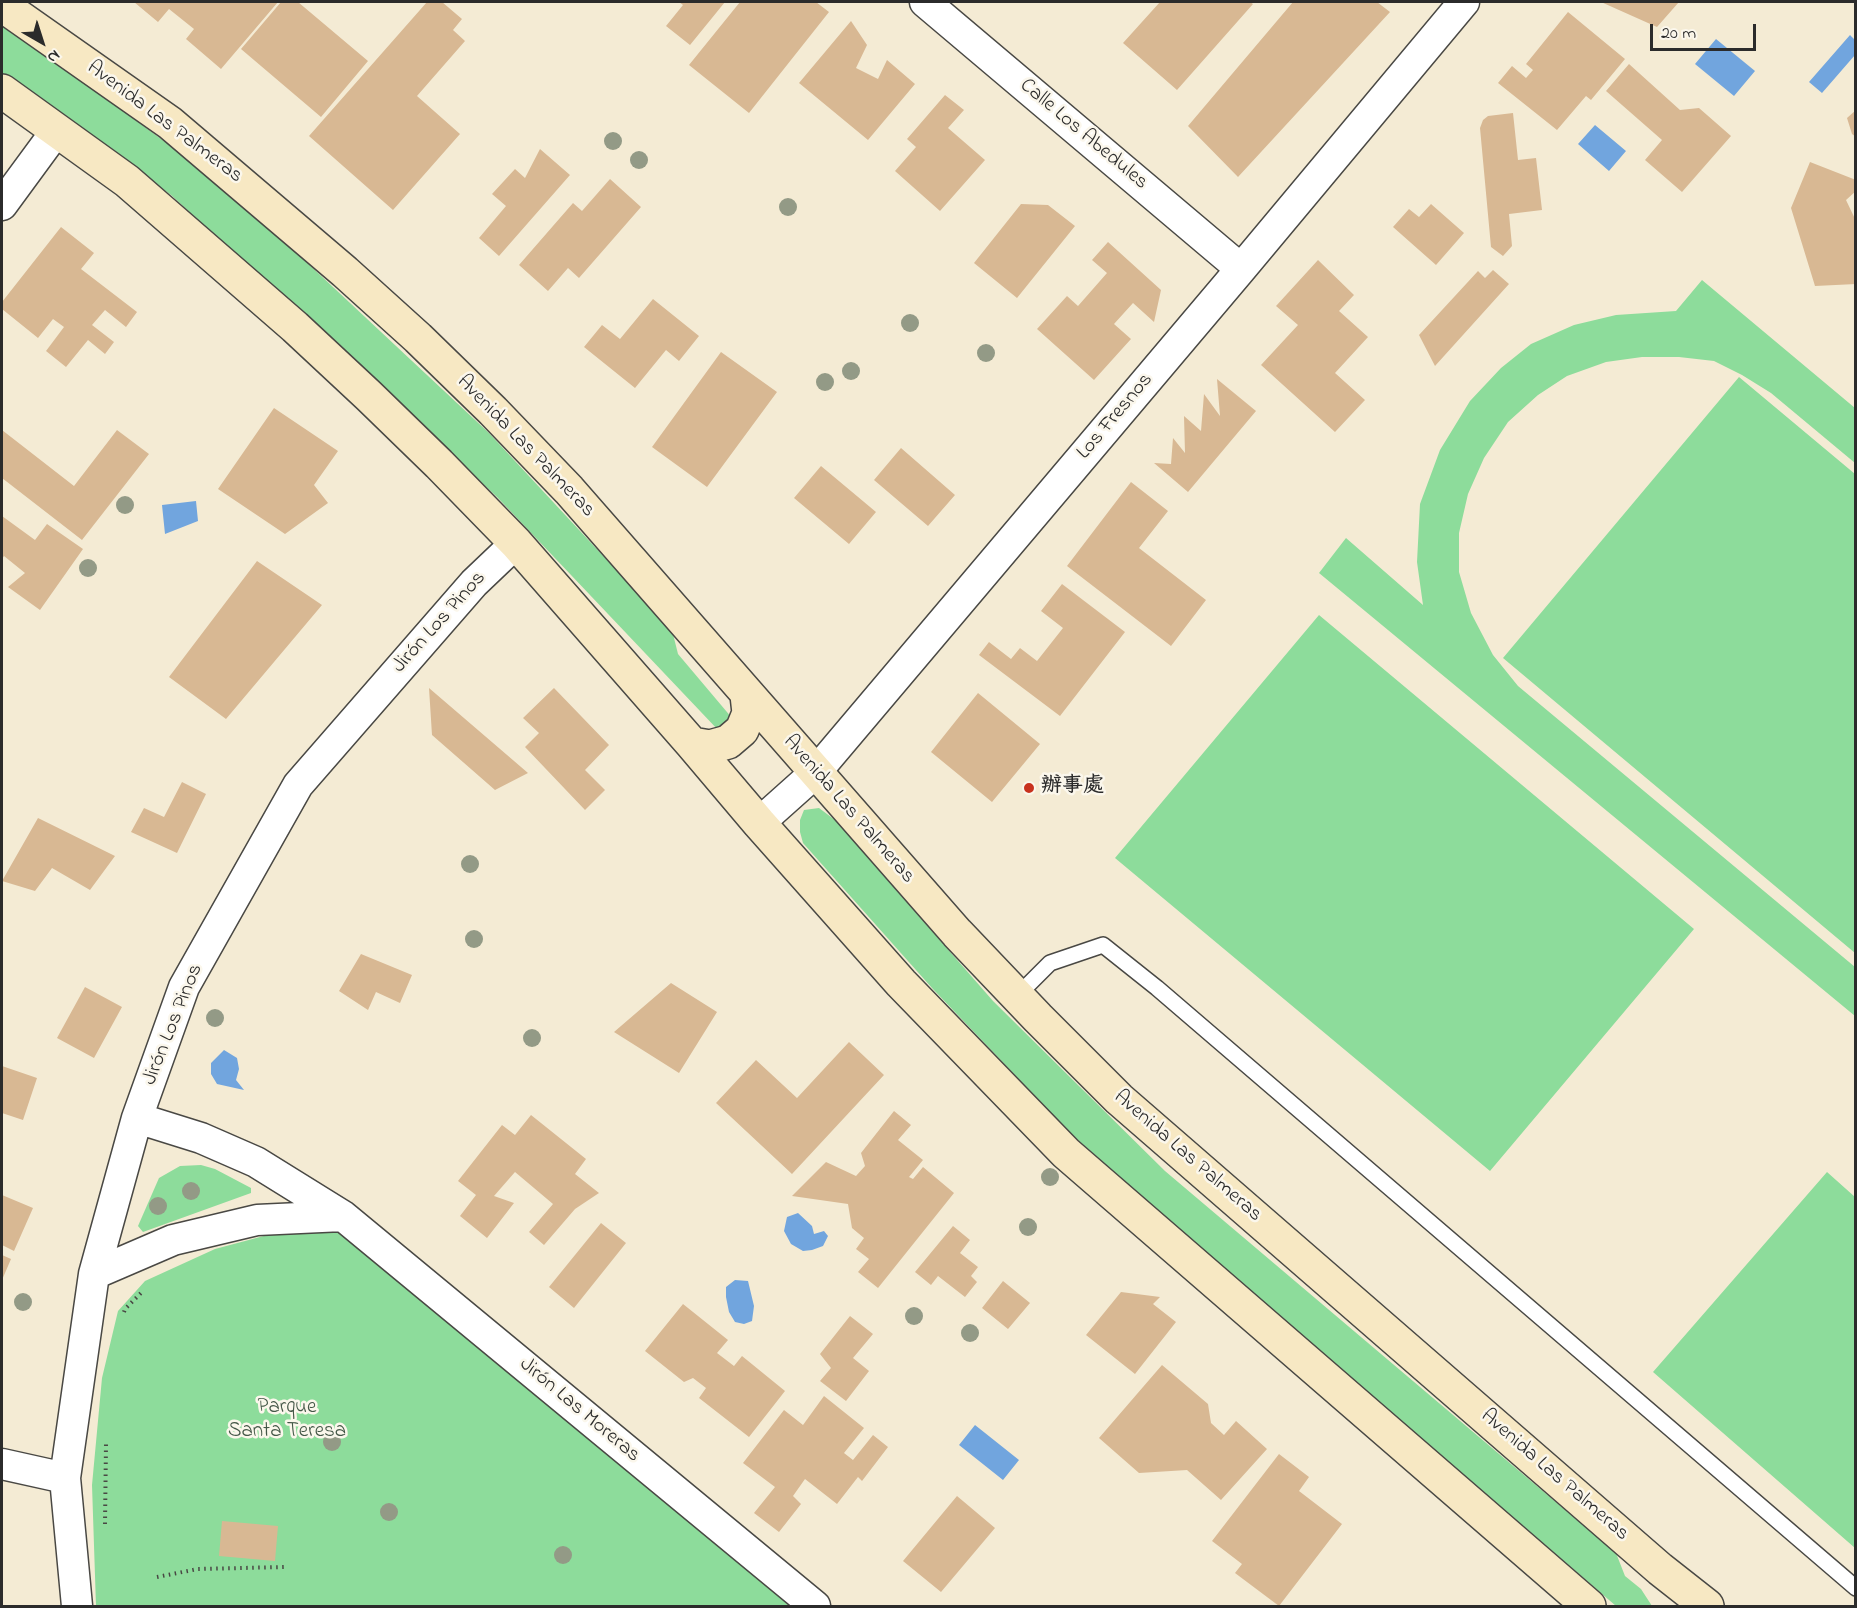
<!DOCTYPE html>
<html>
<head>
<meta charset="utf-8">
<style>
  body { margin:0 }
  #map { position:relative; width:1857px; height:1608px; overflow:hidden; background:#f4ebd4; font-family:"Indie Flower",sans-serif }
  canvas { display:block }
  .frame { position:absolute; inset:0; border:3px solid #2b2b2b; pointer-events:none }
  .north { position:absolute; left:12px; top:12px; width:60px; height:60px; -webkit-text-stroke:4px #fbf7ec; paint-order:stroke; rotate:141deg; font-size:16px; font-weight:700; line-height:24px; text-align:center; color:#2b2b2b }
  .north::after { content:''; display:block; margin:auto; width:21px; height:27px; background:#2b2b2b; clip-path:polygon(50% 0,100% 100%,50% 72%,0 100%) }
  .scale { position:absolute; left:1650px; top:24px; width:106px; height:27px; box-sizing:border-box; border:3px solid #2b2b2b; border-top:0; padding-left:8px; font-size:18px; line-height:21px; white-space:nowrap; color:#2b2b2b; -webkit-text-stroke:4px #fbf7ec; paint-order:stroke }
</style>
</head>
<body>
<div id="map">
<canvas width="1857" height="1608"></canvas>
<div class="frame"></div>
<div class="north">N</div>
<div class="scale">20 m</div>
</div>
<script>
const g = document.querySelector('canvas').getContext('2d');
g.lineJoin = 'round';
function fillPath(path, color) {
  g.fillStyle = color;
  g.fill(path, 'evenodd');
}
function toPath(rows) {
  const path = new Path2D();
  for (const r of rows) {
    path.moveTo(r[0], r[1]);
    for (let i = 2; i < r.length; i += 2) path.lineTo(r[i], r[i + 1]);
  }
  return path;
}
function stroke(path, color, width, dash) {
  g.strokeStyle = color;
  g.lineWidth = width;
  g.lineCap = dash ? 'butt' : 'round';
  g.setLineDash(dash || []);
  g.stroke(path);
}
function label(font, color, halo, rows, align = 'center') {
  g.font = font + ' "Indie Flower","LXGW WenKai TC",sans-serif';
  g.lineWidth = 5;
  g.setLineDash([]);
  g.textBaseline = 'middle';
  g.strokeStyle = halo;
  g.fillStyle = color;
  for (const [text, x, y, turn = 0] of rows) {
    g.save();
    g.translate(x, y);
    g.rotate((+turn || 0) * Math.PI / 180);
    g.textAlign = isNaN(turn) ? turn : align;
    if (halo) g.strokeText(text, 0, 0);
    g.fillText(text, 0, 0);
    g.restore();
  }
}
fillPath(toPath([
  [2,22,225,186,489,433,672,630,678,654,732,718,719,731,497,497,171,195,2,74],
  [1702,280,1855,408,1855,463,1771,393,1742,375,1714,361,1679,357,1642,357,1606,362,1567,376,1538,395,1508,422,1484,458,1468,494,1459,533,1459,572,1471,613,1493,655,1518,686,1855,967,1855,1016,1319,573,1346,538,1423,605,1417,562,1420,504,1440,450,1470,401,1501,368,1531,344,1574,325,1616,315,1676,311],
  [1739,377,1855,474,1855,953,1503,658],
  [1319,615,1694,929,1490,1171,1115,858],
  [819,808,835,820,993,1001,1165,1171,1616,1553,1625,1576,1641,1589,1652,1606,1616,1606,1244,1286,1071,1134,932,988,803,843,800,832,800,820,804,810],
  [201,1165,215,1169,251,1188,251,1193,143,1232,138,1226,159,1178,180,1166],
  [1827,1172,1855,1197,1855,1548,1653,1372],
  [290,1229,352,1232,798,1606,96,1606,92,1485,102,1378,118,1311,145,1281,215,1249]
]), '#8ddc9b');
fillPath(toPath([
  [1850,35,1855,40,1855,55,1822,93,1809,82],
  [1716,39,1755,71,1734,96,1695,64],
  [1595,125,1626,151,1609,171,1578,144],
  [196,501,198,521,165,534,162,505],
  [224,1050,237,1058,239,1069,236,1080,244,1090,217,1084,211,1074,211,1063],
  [798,1213,812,1226,814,1234,824,1231,828,1236,823,1246,812,1250,803,1251,791,1244,784,1231,787,1217],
  [735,1280,748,1281,754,1306,752,1321,744,1324,735,1322,729,1312,726,1297,726,1287],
  [975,1425,1019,1460,1003,1480,959,1445]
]), '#71a5de');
fillPath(toPath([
  [134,2,278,2,221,69,186,39,194,29,169,9,158,22],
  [281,2,298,2,368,61,321,117,241,49],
  [427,2,442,2,462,19,453,30,465,41,417,96,460,134,393,210,309,136],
  [679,2,725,2,690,45,666,26,683,5],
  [740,2,816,2,829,12,749,113,689,65],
  [1160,2,1250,2,1253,4,1177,90,1123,43],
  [1293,2,1377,2,1390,12,1238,177,1188,126],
  [1601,2,1679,2,1657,27],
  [1568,12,1625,59,1591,100,1586,96,1557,130,1498,83,1512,66,1526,78,1533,70,1526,64],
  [851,21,867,45,856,68,878,79,887,60,915,84,868,140,799,83],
  [1629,64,1680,110,1699,108,1731,136,1682,192,1645,160,1662,140,1606,91],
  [945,95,964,110,948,128,985,160,940,211,895,171,916,147,907,139],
  [1856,110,1856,137,1852,134,1847,118],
  [1513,113,1518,160,1536,158,1542,210,1509,214,1512,246,1503,256,1491,247,1480,128,1483,120,1488,116],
  [540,149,570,175,499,256,479,238,506,206,492,194,515,169,525,178],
  [1810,162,1856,180,1856,191,1846,200,1856,221,1856,284,1815,286,1791,208],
  [610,179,641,207,579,278,568,268,548,291,519,265,573,203,582,211],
  [1021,204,1048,205,1075,226,1017,298,974,263],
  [1431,204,1464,233,1436,265,1393,227,1409,209,1419,217],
  [61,227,94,253,81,269,137,312,126,327,105,310,92,325,114,342,105,354,88,340,66,367,46,351,64,327,53,319,38,338,2,309,2,302],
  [1108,242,1161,290,1154,322,1133,303,1114,324,1131,339,1094,380,1037,329,1067,296,1078,306,1107,273,1092,260],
  [1318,260,1354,295,1339,311,1368,337,1335,373,1365,400,1335,432,1261,365,1298,325,1276,306],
  [1493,270,1509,284,1435,366,1419,335,1478,271,1485,278],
  [653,299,699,336,679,361,666,350,635,388,584,347,602,325,620,339],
  [721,352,777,392,707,487,652,447],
  [1217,379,1256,411,1188,492,1154,463,1171,464,1173,438,1185,453,1184,416,1201,431,1204,394,1220,416],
  [274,408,338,451,314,485,328,503,285,534,218,489],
  [2,430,74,486,117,430,149,454,82,540,2,478],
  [901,448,955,495,928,526,874,480],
  [821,466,876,512,849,544,794,498],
  [1131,482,1168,511,1139,548,1206,600,1171,646,1067,566],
  [2,516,35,540,47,524,83,549,40,610,8,587,25,573,4,556,2,559],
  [257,561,322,605,226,719,169,677],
  [1062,584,1125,632,1060,716,979,655,989,642,1011,659,1020,648,1037,661,1063,628,1041,611],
  [429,688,528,773,495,790,432,735],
  [554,688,609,745,585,770,605,790,585,810,525,747,539,733,523,718],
  [978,693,1040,744,992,802,931,752],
  [182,782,206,794,177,853,131,832,144,808,164,817],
  [38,818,115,856,90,890,52,868,35,891,2,881],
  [361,954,412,975,400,1003,376,992,368,1010,339,991],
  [671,983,717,1012,679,1073,614,1032],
  [85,987,122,1007,94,1058,57,1038],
  [849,1042,884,1075,792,1174,716,1103,756,1060,797,1098],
  [2,1066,37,1078,23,1120,2,1113],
  [894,1111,911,1125,898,1140,923,1160,909,1177,913,1179,923,1167,954,1193,878,1288,858,1272,869,1259,856,1249,864,1238,852,1228,848,1204,792,1196,826,1162,856,1176,865,1166,861,1153],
  [531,1115,586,1159,575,1174,599,1193,575,1209,544,1245,529,1232,553,1204,515,1172,494,1196,514,1203,487,1238,460,1216,476,1195,458,1181,502,1125,515,1135],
  [2,1195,33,1208,14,1251,2,1245],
  [601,1223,626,1243,574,1308,549,1287],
  [953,1226,970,1240,960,1253,978,1267,971,1276,977,1282,965,1297,938,1276,931,1285,915,1272],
  [2,1255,11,1259,2,1280],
  [1003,1281,1030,1303,1008,1329,982,1308],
  [1121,1292,1160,1297,1153,1304,1176,1322,1135,1374,1086,1335],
  [683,1304,728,1340,717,1353,734,1366,742,1356,785,1391,749,1437,699,1398,706,1388,693,1378,684,1382,645,1351],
  [850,1316,873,1334,853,1358,869,1371,846,1401,820,1381,831,1368,820,1354],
  [1162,1365,1208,1404,1211,1423,1224,1435,1236,1421,1267,1449,1221,1500,1187,1470,1139,1473,1099,1438],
  [824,1396,864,1428,844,1453,853,1460,873,1435,888,1447,862,1481,858,1477,837,1504,805,1479,793,1496,801,1504,779,1532,754,1513,775,1487,743,1463,784,1410,803,1425],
  [1279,1454,1309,1477,1299,1491,1342,1524,1279,1606,1235,1573,1242,1564,1212,1541],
  [957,1496,995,1528,941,1592,903,1561],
  [222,1521,278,1526,275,1561,219,1556]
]), '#d8b893');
const lane = toPath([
  [1017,996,1050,963,1103,945,1157,988,1856,1588]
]);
const street = toPath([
  [925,2,1241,269],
  [2,205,57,130],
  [759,823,815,773,1241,269,1464,2],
  [137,1118,201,1138,256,1162,343,1216,815,1606],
  [94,1274,173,1240,257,1220,343,1216],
  [2,1464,65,1478],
  [77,1606,65,1478,94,1274,137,1118,184,987,298,785,474,583,516,543]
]);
const secondary = toPath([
  [2,5,170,123,345,272,418,338,493,411,569,490,957,933,1038,1018,1119,1099,1660,1569,1707,1606],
  [2,91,127,181,295,327,369,396,439,464,516,543,692,744,759,823,901,983,1066,1153,1589,1606],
  [692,744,710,747,728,742,742,730,749,713,747,695]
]);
stroke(lane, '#494844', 18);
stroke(street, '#494844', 33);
stroke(secondary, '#494844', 36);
stroke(toPath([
  [124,1312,125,1309,143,1291],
  [105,1524,106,1444],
  [157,1577,198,1569,285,1567]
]), '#494844', 4, [1.5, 4.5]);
stroke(lane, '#fff', 15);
stroke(street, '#fff', 30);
stroke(secondary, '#f7e8c3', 33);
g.fillStyle = '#939a86';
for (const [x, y] of [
  [613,141],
  [639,160],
  [788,207],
  [910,323],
  [986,353],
  [851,371],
  [825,382],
  [125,505],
  [88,568],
  [470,864],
  [474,939],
  [215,1018],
  [532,1038],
  [1050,1177],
  [191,1191],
  [158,1206],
  [1028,1227],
  [23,1302],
  [914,1316],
  [970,1333],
  [332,1442],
  [389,1512],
  [563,1555]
]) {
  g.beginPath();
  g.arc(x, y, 9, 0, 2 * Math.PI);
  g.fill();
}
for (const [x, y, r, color] of [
  [1029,788,6,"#c8321e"]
]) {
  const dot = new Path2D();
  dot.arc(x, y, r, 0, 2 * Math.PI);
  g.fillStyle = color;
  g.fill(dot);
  stroke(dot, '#fbf7ec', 2);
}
label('21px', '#2b2b2b', '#fbf7ec', [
  ["Avenida Las Palmeras",164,123,37],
  ["Calle Los Abedules",1083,135,40],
  ["Los Fresnos",1116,417,-50],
  ["Avenida Las Palmeras",525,447,46],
  ["Jirón Los Pinos",440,623,-48],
  ["Avenida Las Palmeras",848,810,49],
  ["Jirón Los Pinos",174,1025,-68],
  ["Avenida Las Palmeras",1187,1157,41],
  ["Jirón Las Moreras",579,1411,40],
  ["Avenida Las Palmeras",1554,1476,41]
]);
label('bold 21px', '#2b2b2b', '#fbf7ec', [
  ["辦事處",1041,788]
], 'left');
label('21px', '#445747', '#fbf7ec', [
  ["Parque",287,1409],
  ["Santa Teresa",287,1433]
]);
</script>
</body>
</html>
